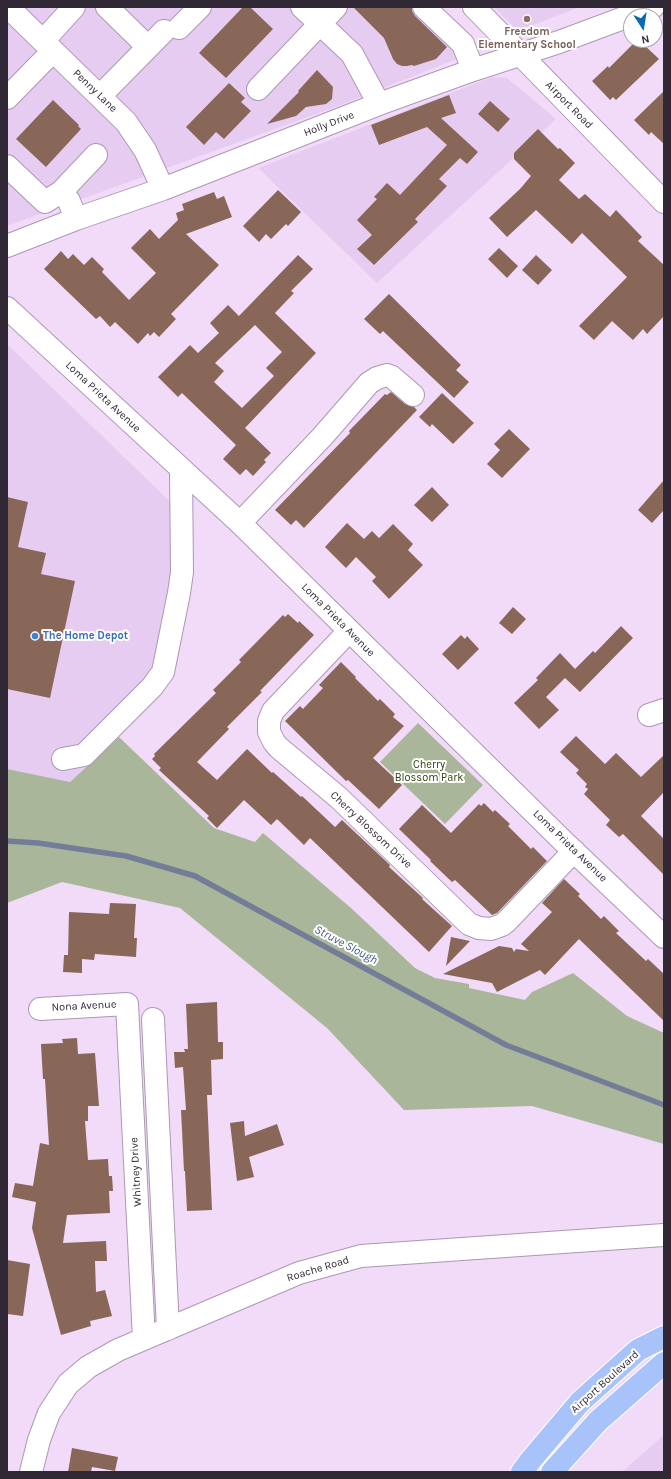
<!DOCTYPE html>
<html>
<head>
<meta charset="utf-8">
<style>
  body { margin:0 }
  #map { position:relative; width:671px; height:1479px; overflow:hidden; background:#f1dbf9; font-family:Karla,sans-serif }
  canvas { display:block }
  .frame { position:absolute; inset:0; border:8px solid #302834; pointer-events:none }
  .north { position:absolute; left:623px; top:8px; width:40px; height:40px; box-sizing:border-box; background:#fff; border:1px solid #aca9ae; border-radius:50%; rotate:168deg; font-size:11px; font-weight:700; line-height:16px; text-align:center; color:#302834 }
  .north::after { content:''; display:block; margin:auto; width:14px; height:18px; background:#0969b5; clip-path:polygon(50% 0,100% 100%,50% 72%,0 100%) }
</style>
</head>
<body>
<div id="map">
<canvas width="671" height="1479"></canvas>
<div class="frame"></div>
<div class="north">N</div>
</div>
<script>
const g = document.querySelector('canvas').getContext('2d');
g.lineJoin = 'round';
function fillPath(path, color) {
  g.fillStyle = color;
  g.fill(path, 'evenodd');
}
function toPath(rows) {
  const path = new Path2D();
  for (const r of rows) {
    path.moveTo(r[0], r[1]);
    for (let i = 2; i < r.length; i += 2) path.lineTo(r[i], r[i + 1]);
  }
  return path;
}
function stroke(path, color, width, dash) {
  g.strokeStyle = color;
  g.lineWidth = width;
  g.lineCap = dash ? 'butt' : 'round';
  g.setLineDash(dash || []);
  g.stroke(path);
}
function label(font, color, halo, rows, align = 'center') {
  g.font = font + ' Karla,sans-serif';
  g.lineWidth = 4;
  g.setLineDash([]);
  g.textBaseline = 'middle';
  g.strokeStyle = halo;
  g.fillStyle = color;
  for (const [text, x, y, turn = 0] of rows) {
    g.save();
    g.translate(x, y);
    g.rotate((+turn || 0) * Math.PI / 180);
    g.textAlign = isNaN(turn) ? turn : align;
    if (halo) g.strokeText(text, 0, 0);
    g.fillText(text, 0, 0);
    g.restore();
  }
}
fillPath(toPath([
  [7,7,435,7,478,48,467,55,330,109,7,226],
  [494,7,580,7,518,31],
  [492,77,507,78,556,119,377,283,258,168],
  [7,344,187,518,167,683,119,737,70,782,7,769],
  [664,1435,664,1472,622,1472,632,1463]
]), '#e7ccf1');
fillPath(toPath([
  [418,723,483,785,445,824,380,762],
  [119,737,214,828,255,842,263,833,351,908,415,968,435,978,469,984,469,988,525,1000,532,992,573,973,627,1016,664,1033,664,1144,532,1106,404,1110,327,1028,180,908,62,882,7,903,7,769,70,782]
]), '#aab699');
stroke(toPath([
  [7,841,38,843,126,856,195,876,506,1045,664,1105]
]), '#747d97', 5.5);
fillPath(toPath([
  [243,7,250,7,273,29,226,78,199,53],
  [353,7,412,7,412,11,415,16,447,47,436,59,414,66,412,65,407,66,402,66,397,64,393,59,384,38],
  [635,42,638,45,641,42,659,59,616,100,613,97,610,100,592,81,608,66,609,68],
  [317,70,333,87,332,99,326,104,306,107,296,116,267,124,299,92,298,91],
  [229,83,245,98,241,102,251,111,224,139,216,132,204,145,186,127],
  [664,91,664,144,651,132,649,135,634,120],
  [449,95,456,113,441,118,478,152,467,164,460,158,439,179,447,186,415,219,418,222,374,265,357,249,372,235,357,220,377,199,374,197,387,183,400,195,447,145,427,127,379,145,371,125],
  [53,100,79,125,78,126,81,129,46,167,16,139],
  [490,101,510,119,498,132,478,114],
  [538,129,558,149,560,148,575,163,559,180,579,199,585,194,610,217,616,210,642,237,638,241,664,265,664,316,647,334,643,329,633,340,612,321,594,340,579,326,627,277,582,233,572,244,536,210,507,237,489,218,520,189,531,176,514,159,514,153],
  [278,190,301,212,288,226,286,224,271,239,266,234,259,242,243,226],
  [214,192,217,199,224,196,232,217,186,234,219,265,171,314,176,319,159,337,154,332,150,336,148,333,138,344,115,322,110,327,100,316,96,319,44,269,61,251,68,259,73,254,84,265,92,257,104,269,102,272,129,300,156,273,131,248,150,229,159,239,178,220,176,213,184,210,182,204],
  [499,248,518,266,507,278,488,259],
  [298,255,313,269,291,291,294,293,275,313,316,353,245,428,271,453,264,460,266,462,253,476,246,469,240,475,223,459,236,445,182,393,178,397,158,377,190,345,198,353,219,333,210,323,228,305,239,316],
  [255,325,282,352,266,368,274,376,242,408,214,382,224,371,215,363],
  [536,255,552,270,538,285,522,270],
  [389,294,461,365,456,370,469,382,454,398,383,331,380,334,364,319],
  [391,392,405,404,414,407,417,410,304,528,296,520,291,525,275,510,350,433,349,431,385,394,387,395],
  [442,393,474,423,453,444,432,424,430,427,419,417],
  [509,429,530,449,502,478,487,464,500,450,494,444],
  [664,480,664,510,652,523,638,510],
  [432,487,449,505,432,522,414,505],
  [7,497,28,502,18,547,46,553,41,574,75,581,50,698,7,689],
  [347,523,364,539,372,531,379,538,393,524,413,544,408,550,423,565,389,599,372,581,376,577,356,557,346,568,325,547],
  [513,607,526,619,512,634,499,623],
  [288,614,298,623,299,621,314,635,260,691,262,692,227,727,229,729,197,762,217,780,247,749,272,773,273,772,301,797,302,796,335,827,342,820,390,865,389,867,423,898,422,899,452,926,429,952,310,838,304,845,277,819,271,825,244,800,217,828,207,818,209,816,159,770,161,768,152,759,155,756,154,754,216,693,213,690,241,662,239,660,283,615,285,617],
  [621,626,633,638,580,692,565,678,546,697,559,710,539,729,514,703,538,680,536,678,560,653,575,669,593,651,595,653],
  [461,635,465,639,467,636,479,649,458,670,442,654],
  [341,662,356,677,355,678,378,701,380,699,395,714,393,717,404,726,373,758,402,785,379,809,348,780,346,781,285,721,300,706,303,709,323,688,319,685],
  [576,736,605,764,616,753,641,777,664,755,664,792,641,816,664,839,664,875,623,834,619,837,606,825,610,820,584,794,588,789,585,787,587,784,576,773,579,770,560,752],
  [484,803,493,812,495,810,510,824,508,826,531,849,533,847,547,861,497,913,492,915,455,880,452,882,430,861,431,860,399,829,422,805,451,833,479,804,481,806],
  [564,879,580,894,578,896,601,919,604,916,619,931,616,933,646,961,648,959,664,974,664,1021,579,939,545,975,540,970,497,992,492,983,443,974,499,946,512,948,514,952,516,949,529,951,521,944,552,912,542,903],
  [110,903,136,904,134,938,137,938,136,957,95,954,94,960,82,959,82,973,63,972,64,955,68,955,69,912,109,914],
  [451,937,470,941,446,966],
  [217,1002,218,1042,223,1042,223,1059,211,1060,212,1095,207,1095,212,1210,187,1211,185,1171,184,1171,181,1110,186,1110,183,1067,175,1068,174,1052,185,1052,184,1049,188,1049,186,1004],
  [77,1038,78,1054,95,1053,99,1106,88,1106,88,1121,85,1121,88,1160,108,1159,109,1176,112,1176,113,1191,109,1191,110,1213,67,1215,63,1243,106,1241,107,1261,95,1261,96,1292,105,1290,112,1316,90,1321,91,1326,61,1335,32,1228,36,1202,12,1197,15,1183,33,1186,40,1143,49,1145,45,1079,43,1079,41,1044,63,1043,62,1039],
  [244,1121,245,1136,277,1124,284,1145,249,1157,254,1177,237,1181,230,1123],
  [7,1260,30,1264,23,1316,7,1314],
  [72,1448,118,1457,115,1471,92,1467,91,1472,68,1472]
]), '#886658');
const minor = toPath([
  [8,7,126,122,145,150,163,189],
  [107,7,148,47],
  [302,7,352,54,379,104],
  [424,7,463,44,473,70],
  [474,7,664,202],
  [179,28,200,7],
  [43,41,74,7],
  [258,89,336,7],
  [100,96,164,31],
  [7,98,53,51],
  [7,166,45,202,61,192,69,201,76,219],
  [61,192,96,155],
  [7,246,76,219,163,189,379,104,473,70,559,42,653,7],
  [7,308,240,523,562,840,664,937],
  [240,523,322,437,369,383,377,378,387,375,392,377,413,395],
  [349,631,273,711,269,721,269,732,274,742,278,747,339,798,469,924,479,928,491,929,502,925,506,922,574,851],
  [649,715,664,710],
  [63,759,84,755,152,687,163,672,179,593,182,572,181,470],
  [40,1009,127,1004,144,1339],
  [153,1019,168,1329],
  [31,1472,39,1440,49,1413,68,1384,88,1367,118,1350,299,1273,361,1256,664,1235]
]);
const major = toPath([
  [522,1472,530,1461,580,1402,638,1350,664,1337],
  [552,1472,598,1421,664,1363]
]);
stroke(minor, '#ac97b4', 24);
stroke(major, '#fff', 24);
stroke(minor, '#fff', 22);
stroke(major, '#a8c3f9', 22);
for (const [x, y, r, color] of [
  [527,19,4,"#8d6e63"],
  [35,636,4,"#3f7fe0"]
]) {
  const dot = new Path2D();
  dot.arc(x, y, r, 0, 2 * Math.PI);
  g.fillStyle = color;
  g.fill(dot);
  stroke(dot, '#fff', 1.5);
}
label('bold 11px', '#785e54', '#fff', [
  ["Freedom",527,32],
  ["Elementary School",527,45]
]);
label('11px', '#302834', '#fff', [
  ["Penny Lane",95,91,44],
  ["Airport Road",569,105,45],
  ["Holly Drive",329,124,-21],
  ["Loma Prieta Avenue",103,397,43],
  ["Loma Prieta Avenue",338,620,45],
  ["Cherry Blossom Drive",371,830,43],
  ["Loma Prieta Avenue",570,846,44],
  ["Nona Avenue",84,1006,-3],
  ["Whitney Drive",136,1172,-93],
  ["Roache Road",318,1269,-17],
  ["Airport Boulevard",605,1382,-42]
]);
label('bold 11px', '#366cbe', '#fff', [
  ["The Home Depot",43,636]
], 'left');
label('11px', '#2f4009', '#fff', [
  ["Cherry",429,765],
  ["Blossom Park",429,778]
]);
label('italic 12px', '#3f5683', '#fff', [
  ["Struve Slough",346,945,28]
]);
</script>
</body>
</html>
